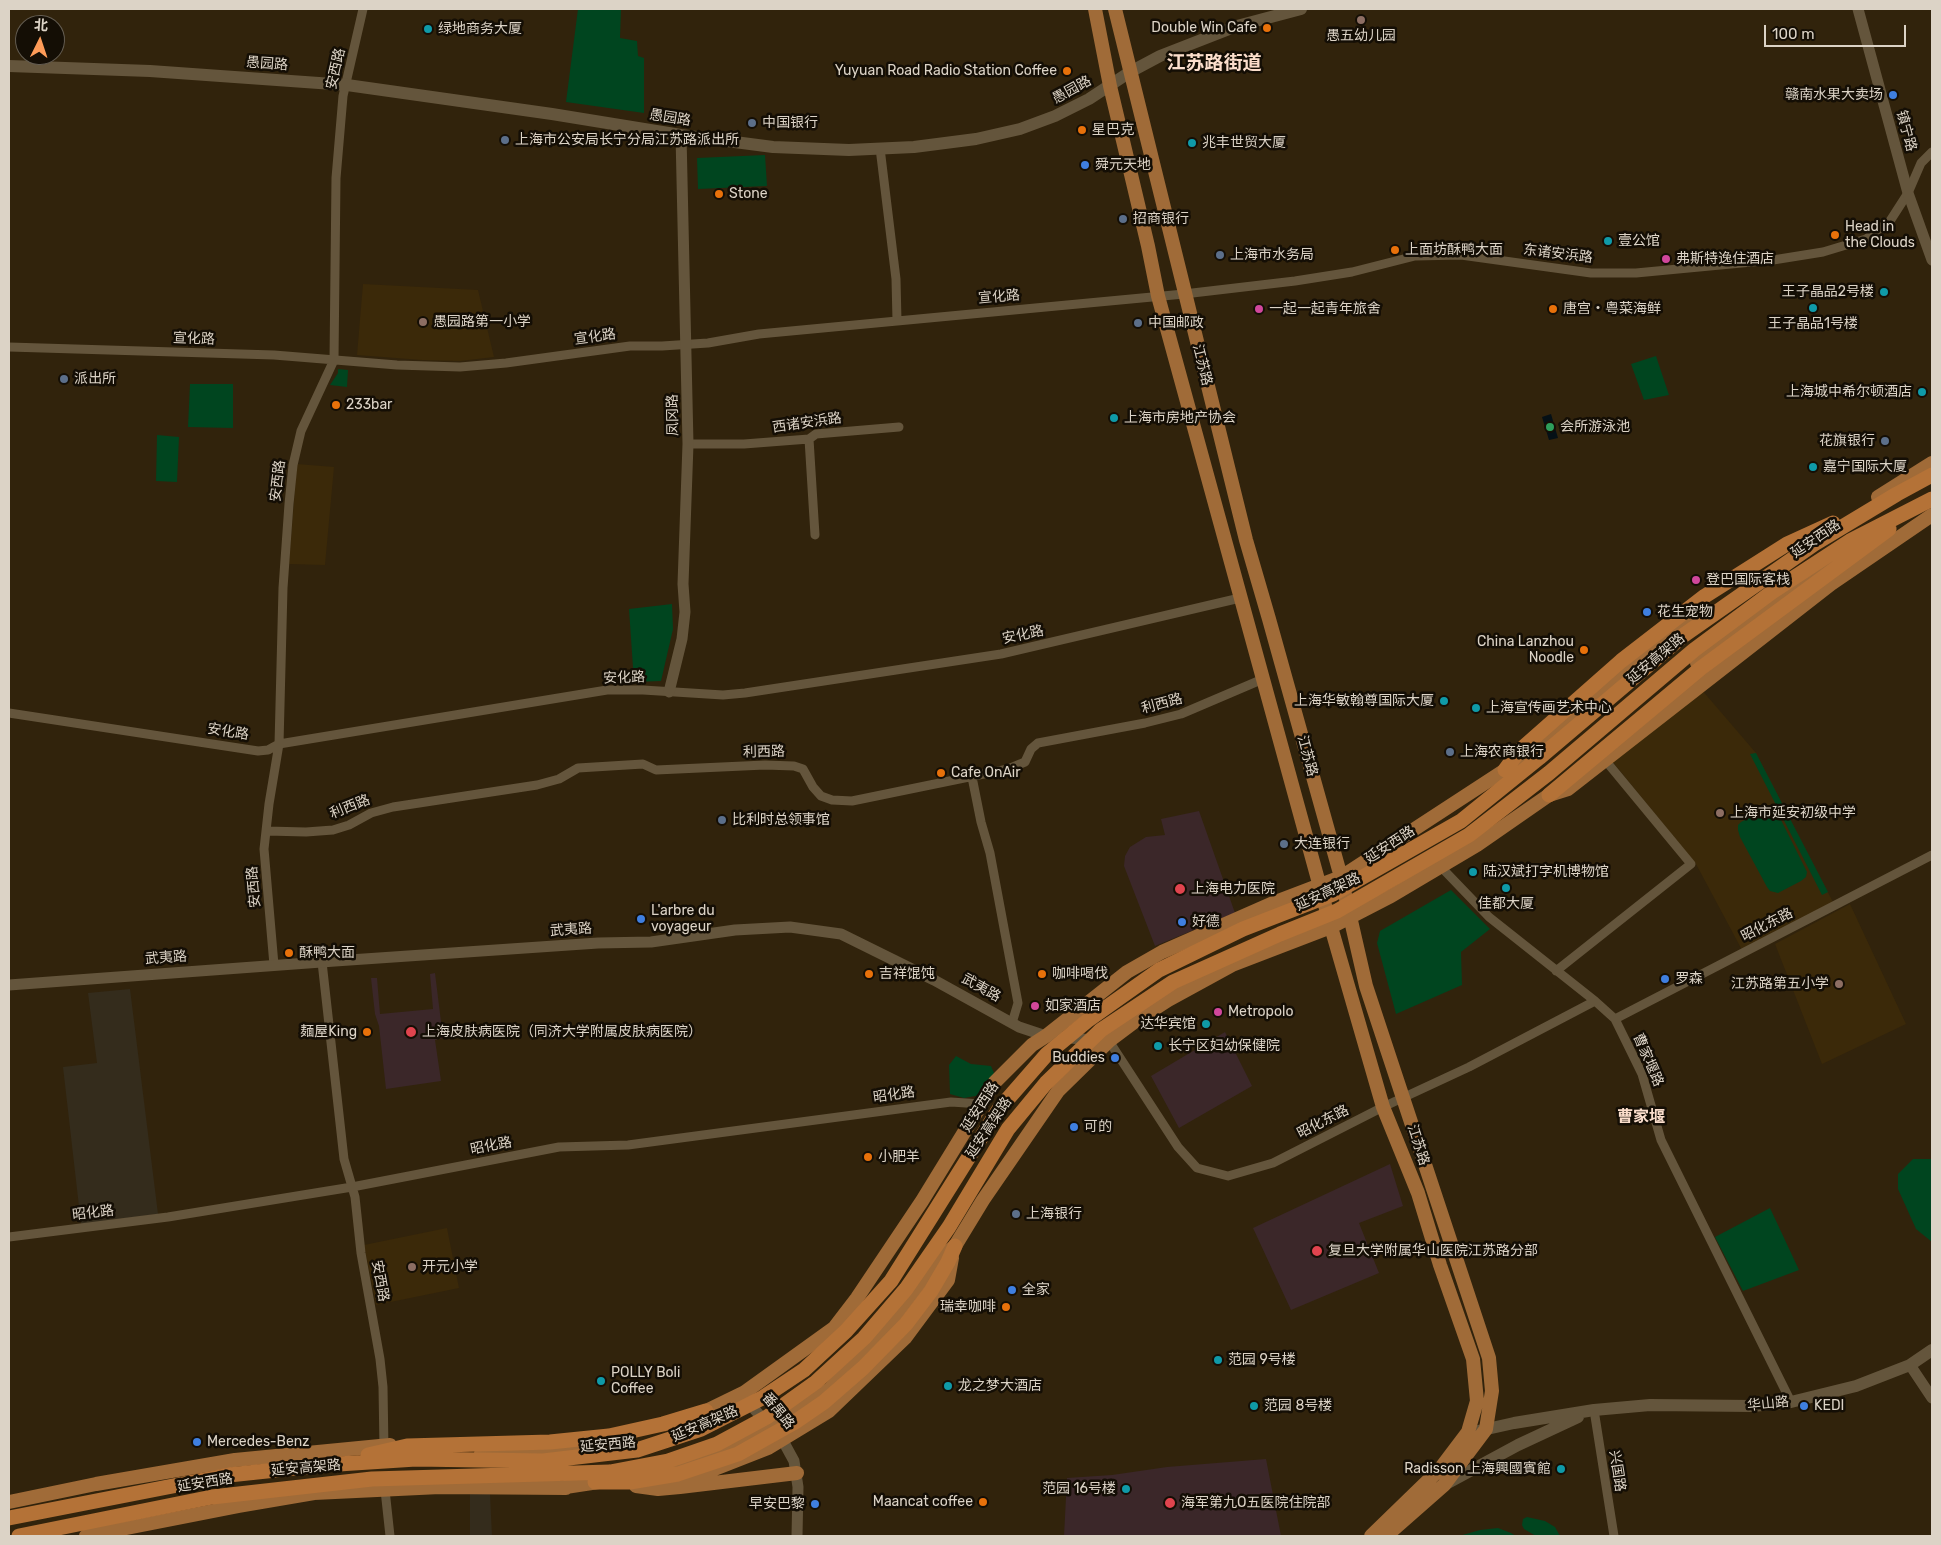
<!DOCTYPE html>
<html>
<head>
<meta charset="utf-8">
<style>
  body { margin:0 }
  #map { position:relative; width:1941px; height:1545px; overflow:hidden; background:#31230c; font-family:Rubik,"Noto Sans SC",sans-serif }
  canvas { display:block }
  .frame { position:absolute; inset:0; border:10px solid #dcd3c6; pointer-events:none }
  .north { position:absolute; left:15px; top:15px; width:50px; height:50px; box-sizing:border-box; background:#140e05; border:1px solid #645d52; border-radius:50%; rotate:4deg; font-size:14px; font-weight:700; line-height:20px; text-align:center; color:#dcd3c6 }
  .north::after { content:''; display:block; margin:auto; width:18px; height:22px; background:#fe9b58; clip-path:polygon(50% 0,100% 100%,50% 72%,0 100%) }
  .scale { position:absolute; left:1764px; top:25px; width:142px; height:22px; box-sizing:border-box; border:2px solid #dcd3c6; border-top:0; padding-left:6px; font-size:15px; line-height:18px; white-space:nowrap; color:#dcd3c6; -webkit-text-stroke:4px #140e05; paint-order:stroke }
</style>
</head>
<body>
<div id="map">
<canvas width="1941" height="1545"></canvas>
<div class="frame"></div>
<div class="north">北</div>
<div class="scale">100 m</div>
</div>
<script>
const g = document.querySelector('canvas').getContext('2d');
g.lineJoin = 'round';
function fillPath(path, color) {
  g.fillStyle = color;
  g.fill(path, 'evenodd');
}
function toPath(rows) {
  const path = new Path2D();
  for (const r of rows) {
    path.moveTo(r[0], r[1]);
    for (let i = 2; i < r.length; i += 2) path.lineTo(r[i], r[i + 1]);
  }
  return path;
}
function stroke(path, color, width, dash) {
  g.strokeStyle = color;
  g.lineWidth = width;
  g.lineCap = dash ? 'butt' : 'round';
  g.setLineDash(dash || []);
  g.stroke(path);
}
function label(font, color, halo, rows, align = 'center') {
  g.font = font + ' Rubik,"Noto Sans SC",sans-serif';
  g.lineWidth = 5;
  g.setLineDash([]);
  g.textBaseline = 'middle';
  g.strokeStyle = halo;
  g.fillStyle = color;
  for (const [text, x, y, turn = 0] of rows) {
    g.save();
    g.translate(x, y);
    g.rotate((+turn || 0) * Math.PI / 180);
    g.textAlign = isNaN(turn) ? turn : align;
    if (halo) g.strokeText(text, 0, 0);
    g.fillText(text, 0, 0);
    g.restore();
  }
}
fillPath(toPath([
  [130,989,158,1214,81,1224,63,1067,97,1063,88,993],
  [470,1494,490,1494,492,1536,470,1536]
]), '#342c1c');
fillPath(toPath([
  [363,284,478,290,494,357,460,361,422,360,357,355],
  [297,464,334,467,325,565,289,564],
  [1701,689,1756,753,1833,902,1742,950,1696,864,1612,761],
  [1850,904,1906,1024,1822,1064,1775,944],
  [447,1228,459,1288,376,1305,364,1245]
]), '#3b2909');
fillPath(toPath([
  [1199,811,1235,913,1155,946,1124,866,1125,856,1130,847,1146,837,1165,835,1161,819],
  [435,973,443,1038,435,1040,441,1081,386,1089,379,1026,375,1014,371,978,377,978,380,1014,433,1009,430,974],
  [1225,1032,1252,1086,1179,1128,1151,1076],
  [1390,1164,1403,1206,1359,1223,1379,1273,1291,1310,1253,1228],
  [1266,1459,1281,1536,1064,1536,1067,1478,1112,1475,1167,1467]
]), '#3b2729');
fillPath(toPath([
  [578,9,621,9,620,38,637,41,638,56,644,58,644,113,566,102],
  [765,155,767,186,698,189,697,158],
  [1656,356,1669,395,1644,400,1631,364],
  [338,369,348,370,347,387,330,385,338,373],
  [190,384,233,384,233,428,188,427],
  [157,435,179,437,177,482,156,481],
  [672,604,673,629,661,681,634,682,629,609],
  [1756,753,1828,892,1822,895,1750,754],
  [1770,808,1778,814,1807,872,1806,877,1801,881,1778,893,1770,891,1767,887,1740,837,1738,830,1738,825,1741,822,1766,809],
  [1451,890,1490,929,1461,952,1462,985,1396,1014,1377,943,1380,931],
  [956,1056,971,1064,991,1066,994,1073,981,1095,964,1098,950,1094,949,1065],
  [1913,1159,1932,1159,1932,1242,1916,1229,1898,1189,1898,1174],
  [1770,1208,1799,1270,1743,1291,1715,1237],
  [1527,1517,1545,1521,1555,1527,1560,1536,1536,1536,1524,1529,1522,1525,1523,1519],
  [1498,1528,1511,1533,1516,1536,1459,1536,1480,1530]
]), '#00451f');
fillPath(toPath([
  [1551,414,1558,438,1549,440,1542,417]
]), '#051016');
stroke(toPath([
  [880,148,896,279,897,321],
  [9,347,274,355,397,365,460,367,506,363,630,346,662,346,708,343,759,334,1184,294,1295,281,1352,272,1415,256,1461,255,1591,273,1636,273,1773,260,1823,252,1866,239,1890,221,1908,193,1921,163,1932,152],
  [809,439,815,535],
  [688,444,744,444,809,439,816,434,899,427],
  [9,713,258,751,268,750,279,744,607,690,643,690,723,695,745,693,1001,654,1240,598],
  [972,777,981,822,990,853,1018,1003,1012,1023],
  [267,831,306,832,333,830,349,825,371,813,393,807,537,785,559,779,578,768,643,764,656,770,765,765,794,766,803,769,813,787,821,796,832,800,852,801,1008,769,1025,762,1031,749,1038,743,1145,723,1181,714,1263,679],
  [1441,867,1489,917,1595,1001,1615,1019,1642,1074,1661,1140,1791,1402],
  [322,962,344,1159,355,1197,361,1253,380,1359,383,1387,384,1449],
  [274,965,264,849,269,804,279,744,283,588,289,504,293,465,301,431,334,360,336,178,343,96,363,9],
  [1556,971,1691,864,1605,760],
  [1615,1019,1932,855],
  [1109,1041,1178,1147,1197,1168,1228,1176,1273,1163,1383,1107,1469,1067,1595,1001],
  [9,1237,168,1217,352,1187,559,1147,628,1145,951,1102,981,1104],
  [1594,1410,1614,1536],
  [385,1490,390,1536]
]), '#64553c', 9);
stroke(toPath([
  [1858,9,1908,193,1932,260],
  [669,692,682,639,685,612,683,584,688,444,681,135],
  [9,985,335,961,598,943,651,942,735,930,790,927,841,934,934,980,1019,1027,1046,1036,1094,1040],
  [1910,1365,1932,1398],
  [748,1397,755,1410,782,1439,794,1461,798,1487,797,1536]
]), '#64553c', 11);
stroke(toPath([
  [9,66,150,71,347,85,552,114,681,135,773,147,849,150,914,147,976,139,1020,129,1055,116,1089,99,1130,72,1160,56,1237,26,1301,9],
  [1478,1431,1514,1423,1594,1410,1650,1405,1753,1406,1791,1402,1856,1386,1910,1365,1932,1350],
  [1444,1485,1518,1445,1578,1417]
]), '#64553c', 12);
stroke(toPath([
  [1095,9,1110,86,1148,246,1158,296,1331,927,1383,1107,1418,1193,1440,1265,1473,1359,1477,1401,1468,1432,1440,1469,1371,1536],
  [1115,9,1246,540,1269,619,1341,877,1366,986,1489,1358,1492,1391,1486,1429,1444,1485,1386,1536],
  [1878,497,1932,463],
  [1697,663,1754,615,1840,557],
  [676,1431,690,1427,706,1411,745,1392,834,1328,857,1298,922,1201,995,1082,1032,1045,1046,1036,1127,972,1162,952,1278,901,1341,877,1505,770,1527,753,1659,643,1694,620],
  [481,1453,626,1445],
  [658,1471,714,1455,771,1427,830,1389,894,1317,938,1259,955,1246,983,1200,1058,1091,1109,1041,1137,1020,1168,1000,1232,965,1331,927,1391,896,1477,845,1549,795,1568,789,1831,584,1932,515],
  [667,1482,689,1479,768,1448,829,1411,905,1338,948,1280,952,1258],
  [636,1486,658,1489,680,1487,797,1473],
  [559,1488,605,1481],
  [9,1502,96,1484,235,1460,390,1445],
  [86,1536,239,1506,314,1493,440,1487,566,1488]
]), '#a06b38', 14);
stroke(toPath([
  [1505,770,1519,751,1621,661,1705,596,1787,544,1833,523],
  [1549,795,1701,668,1889,529],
  [368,1455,407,1446,550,1442,609,1436,663,1424,706,1411],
  [595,1482,630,1482,678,1474,738,1454,795,1422,824,1402,863,1368,906,1324,931,1291,948,1262,955,1246],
  [9,1518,229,1475,323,1465,416,1459,543,1461,637,1450,701,1429,762,1398,804,1370,846,1331,891,1281,999,1109,1047,1054,1087,1021,1159,970,1243,929,1333,894,1461,821,1539,758,1684,635,1814,544,1897,494,1932,475],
  [19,1536,212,1497,372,1479,610,1472,668,1461,717,1444,767,1417,816,1382,864,1338,906,1289,949,1227,1008,1129,1046,1083,1101,1030,1173,982,1280,934,1337,911,1469,835,1549,773,1694,650,1772,592,1850,541,1932,499]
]), '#b47237', 15);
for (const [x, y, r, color] of [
  [1361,20,5,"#8d6e63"],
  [1267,28,5,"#e8710a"],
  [428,29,5,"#0f9aa8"],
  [1067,71,5,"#e8710a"],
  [1893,95,5,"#3f7fe0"],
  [752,123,5,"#5c6f8a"],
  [1082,130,5,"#e8710a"],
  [505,140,5,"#5c6f8a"],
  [1192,143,5,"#0f9aa8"],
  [1085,165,5,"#3f7fe0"],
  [719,194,5,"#e8710a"],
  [1123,219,5,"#5c6f8a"],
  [1835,235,5,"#e8710a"],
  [1608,241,5,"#0f9aa8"],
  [1395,250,5,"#e8710a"],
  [1220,255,5,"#5c6f8a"],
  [1666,259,5,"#d1479c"],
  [1884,292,5,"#0f9aa8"],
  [1813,308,5,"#0f9aa8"],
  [1259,309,5,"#d1479c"],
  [1553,309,5,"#e8710a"],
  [423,322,5,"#8d6e63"],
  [1138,323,5,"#5c6f8a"],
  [64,379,5,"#5c6f8a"],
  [1922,392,5,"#0f9aa8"],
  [336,405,5,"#e8710a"],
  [1114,418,5,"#0f9aa8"],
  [1550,427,5,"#2e9e5b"],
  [1885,441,5,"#5c6f8a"],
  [1813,467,5,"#0f9aa8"],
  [1696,580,5,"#d1479c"],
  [1647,612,5,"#3f7fe0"],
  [1584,650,5,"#e8710a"],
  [1444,701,5,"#0f9aa8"],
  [1476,708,5,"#0f9aa8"],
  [1450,752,5,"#5c6f8a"],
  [941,773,5,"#e8710a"],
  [1720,813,5,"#8d6e63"],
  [722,820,5,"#5c6f8a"],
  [1284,844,5,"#5c6f8a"],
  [1473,872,5,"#0f9aa8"],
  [1506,888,5,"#0f9aa8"],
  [1180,889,6,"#e0444e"],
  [641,919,5,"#3f7fe0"],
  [1182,922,5,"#3f7fe0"],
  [289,953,5,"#e8710a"],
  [869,974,5,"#e8710a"],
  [1042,974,5,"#e8710a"],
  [1665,979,5,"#3f7fe0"],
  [1839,984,5,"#8d6e63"],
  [1035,1006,5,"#d1479c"],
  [1218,1012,5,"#d1479c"],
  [1206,1024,5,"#0f9aa8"],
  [367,1032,5,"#e8710a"],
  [411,1032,6,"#e0444e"],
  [1158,1046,5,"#0f9aa8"],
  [1115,1058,5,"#3f7fe0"],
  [1074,1127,5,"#3f7fe0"],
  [868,1157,5,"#e8710a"],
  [1016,1214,5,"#5c6f8a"],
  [1317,1251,6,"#e0444e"],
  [412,1267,5,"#8d6e63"],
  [1012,1290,5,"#3f7fe0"],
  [1006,1307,5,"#e8710a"],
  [1218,1360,5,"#0f9aa8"],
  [601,1381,5,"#0f9aa8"],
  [948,1386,5,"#0f9aa8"],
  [1254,1406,5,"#0f9aa8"],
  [1804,1406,5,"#3f7fe0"],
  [197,1442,5,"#3f7fe0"],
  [1561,1469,5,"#0f9aa8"],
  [1126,1489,5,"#0f9aa8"],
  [983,1502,5,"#e8710a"],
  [1170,1503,6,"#e0444e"],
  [815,1504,5,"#3f7fe0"]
]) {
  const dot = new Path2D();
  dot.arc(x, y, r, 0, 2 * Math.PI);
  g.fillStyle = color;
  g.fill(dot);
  stroke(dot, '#140e05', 2);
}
label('14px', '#dcd3c6', '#140e05', [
  ["Double Win Cafe",1257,28,"right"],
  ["绿地商务大厦",438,29],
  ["愚五幼儿园",1361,36,"center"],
  ["Yuyuan Road Radio Station Coffee",1057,71,"right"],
  ["赣南水果大卖场",1883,95,"right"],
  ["中国银行",762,123],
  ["星巴克",1092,130],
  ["上海市公安局长宁分局江苏路派出所",515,140],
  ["兆丰世贸大厦",1202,143],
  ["舜元天地",1095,165],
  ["Stone",729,194],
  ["招商银行",1133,219],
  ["Head in",1845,227],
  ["the Clouds",1845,243],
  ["壹公馆",1618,241],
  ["上面坊酥鸭大面",1405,250],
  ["上海市水务局",1230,255],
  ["弗斯特逸住酒店",1676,259],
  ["王子晶品2号楼",1874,292,"right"],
  ["一起一起青年旅舍",1269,309],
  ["唐宫・粤菜海鲜",1563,309],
  ["愚园路第一小学",433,322],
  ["中国邮政",1148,323],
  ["王子晶品1号楼",1813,324,"center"],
  ["派出所",74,379],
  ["上海城中希尔顿酒店",1912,392,"right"],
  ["233bar",346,405],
  ["上海市房地产协会",1124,418],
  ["会所游泳池",1560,427],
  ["花旗银行",1875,441,"right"],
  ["嘉宁国际大厦",1823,467],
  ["登巴国际客栈",1706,580],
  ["花生宠物",1657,612],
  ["China Lanzhou",1574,642,"right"],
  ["Noodle",1574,658,"right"],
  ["上海华敏翰尊国际大厦",1434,701,"right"],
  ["上海宣传画艺术中心",1486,708],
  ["上海农商银行",1460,752],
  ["Cafe OnAir",951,773],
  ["上海市延安初级中学",1730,813],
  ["比利时总领事馆",732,820],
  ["大连银行",1294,844],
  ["陆汉斌打字机博物馆",1483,872],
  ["上海电力医院",1191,889],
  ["佳都大厦",1506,904,"center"],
  ["L'arbre du",651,911],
  ["voyageur",651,927],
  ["好德",1192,922],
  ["酥鸭大面",299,953],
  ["吉祥馄饨",879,974],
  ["咖啡喝伐",1052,974],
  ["罗森",1675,979],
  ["江苏路第五小学",1829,984,"right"],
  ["如家酒店",1045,1006],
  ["Metropolo",1228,1012],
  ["达华宾馆",1196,1024,"right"],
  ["麺屋King",357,1032,"right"],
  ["上海皮肤病医院（同济大学附属皮肤病医院）",422,1032],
  ["长宁区妇幼保健院",1168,1046],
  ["Buddies",1105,1058,"right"],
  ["可的",1084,1127],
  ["小肥羊",878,1157],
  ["上海银行",1026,1214],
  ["复旦大学附属华山医院江苏路分部",1328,1251],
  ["开元小学",422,1267],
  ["全家",1022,1290],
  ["瑞幸咖啡",996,1307,"right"],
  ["范园 9号楼",1228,1360],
  ["POLLY Boli",611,1373],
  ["Coffee",611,1389],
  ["龙之梦大酒店",958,1386],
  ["范园 8号楼",1264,1406],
  ["KEDI",1814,1406],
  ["Mercedes-Benz",207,1442],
  ["Radisson 上海興國賓館",1551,1469,"right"],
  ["范园 16号楼",1116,1489,"right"],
  ["Maancat coffee",973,1502,"right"],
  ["海军第九O五医院住院部",1181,1503],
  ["早安巴黎",805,1504,"right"]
], 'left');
label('14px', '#dcd3c6', '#140e05', [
  ["愚园路",267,64,4],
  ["安西路",336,69,-77],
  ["愚园路",1072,90,-29],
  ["愚园路",670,118,9],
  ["镇宁路",1906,131,75],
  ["东诸安浜路",1558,254,7],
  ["宣化路",999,297,-5],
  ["宣化路",595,337,-8],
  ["宣化路",194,339,2],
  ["江苏路",1202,365,76],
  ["凤冈路",673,415,-91],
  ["西诸安浜路",807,423,-8],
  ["安西路",278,481,-83],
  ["延安西路",1816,539,-34],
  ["安化路",1023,635,-12],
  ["延安高架路",1656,659,-40],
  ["安化路",624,678,-2],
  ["利西路",1162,704,-15],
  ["安化路",228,732,9],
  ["利西路",764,752,-1],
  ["江苏路",1307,756,75],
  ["利西路",350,807,-22],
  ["延安西路",1390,845,-33],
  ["安西路",254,887,-95],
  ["延安高架路",1328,892,-25],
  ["昭化东路",1767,925,-27],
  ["武夷路",571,930,-4],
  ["武夷路",166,958,-4],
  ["武夷路",981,988,29],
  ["曹家堰路",1648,1060,67],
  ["昭化路",894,1095,-8],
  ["延安西路",980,1107,-57],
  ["昭化东路",1323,1122,-27],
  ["延安高架路",989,1128,-56],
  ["江苏路",1418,1145,72],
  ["昭化路",491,1146,-11],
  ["昭化路",93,1213,-7],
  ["安西路",380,1281,80],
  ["华山路",1768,1404,-6],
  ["番禺路",778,1411,51],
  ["延安高架路",705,1424,-23],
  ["延安西路",608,1445,-5],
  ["延安高架路",306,1468,-5],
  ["兴国路",1617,1471,81],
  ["延安西路",205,1483,-9]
]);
label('bold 16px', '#fbdecc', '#140e05', [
  ["曹家堰",1641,1117]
]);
label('bold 19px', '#fbdecc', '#140e05', [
  ["江苏路街道",1214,64]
]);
</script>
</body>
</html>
